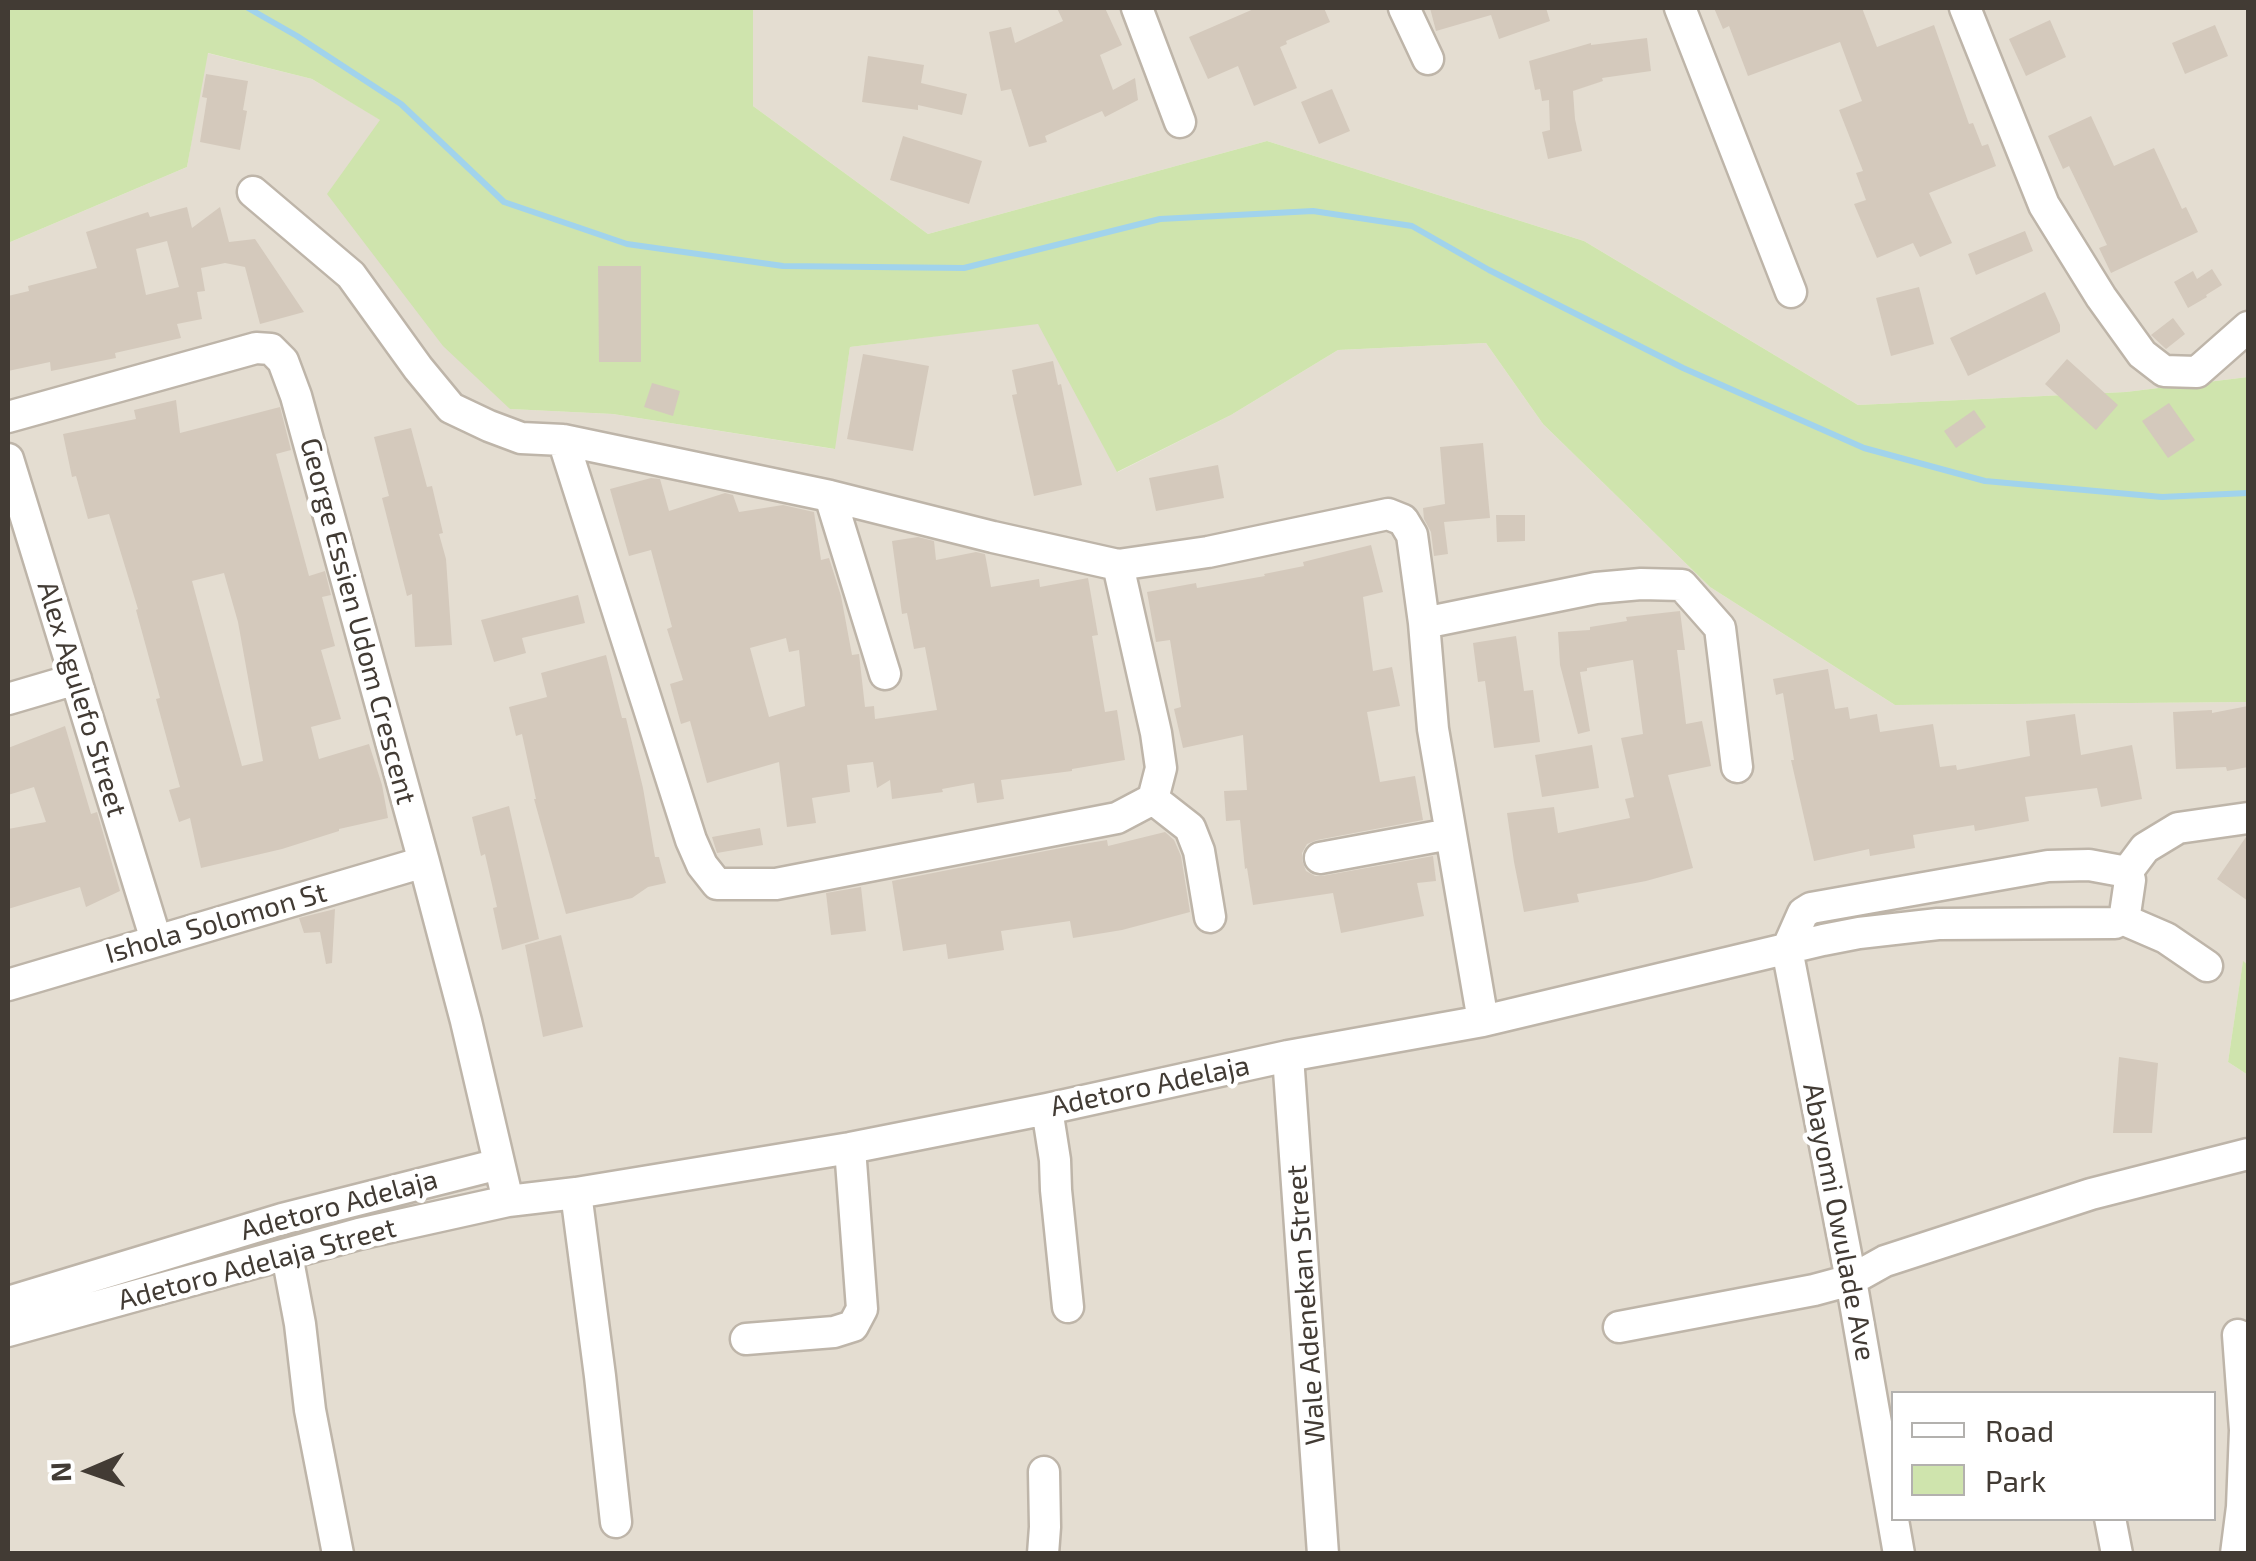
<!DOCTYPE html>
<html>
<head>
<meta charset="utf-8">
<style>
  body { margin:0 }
  #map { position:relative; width:2256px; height:1561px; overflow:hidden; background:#f1ebe3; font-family:"Exo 2",sans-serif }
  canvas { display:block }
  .frame { position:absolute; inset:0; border:10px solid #423b34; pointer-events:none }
  .legend { position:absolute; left:1891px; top:1391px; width:325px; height:130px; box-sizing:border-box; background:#fff; border:2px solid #b3b1ae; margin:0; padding:12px 18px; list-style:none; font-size:30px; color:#423b34 }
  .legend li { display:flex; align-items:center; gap:20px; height:50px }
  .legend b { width:50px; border:2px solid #b3b1ae }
  .north { position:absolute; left:40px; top:1421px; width:100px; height:100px; -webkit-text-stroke:8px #fff; paint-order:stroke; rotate:268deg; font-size:28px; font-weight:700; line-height:40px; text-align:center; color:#423b34 }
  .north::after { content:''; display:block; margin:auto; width:35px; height:45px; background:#423b34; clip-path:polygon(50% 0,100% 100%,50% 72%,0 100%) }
</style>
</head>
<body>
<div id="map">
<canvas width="2256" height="1561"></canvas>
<div class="frame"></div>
<ul class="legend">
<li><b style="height:12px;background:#fff"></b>Road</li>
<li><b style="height:28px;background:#cfe4ad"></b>Park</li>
</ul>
<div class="north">N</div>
</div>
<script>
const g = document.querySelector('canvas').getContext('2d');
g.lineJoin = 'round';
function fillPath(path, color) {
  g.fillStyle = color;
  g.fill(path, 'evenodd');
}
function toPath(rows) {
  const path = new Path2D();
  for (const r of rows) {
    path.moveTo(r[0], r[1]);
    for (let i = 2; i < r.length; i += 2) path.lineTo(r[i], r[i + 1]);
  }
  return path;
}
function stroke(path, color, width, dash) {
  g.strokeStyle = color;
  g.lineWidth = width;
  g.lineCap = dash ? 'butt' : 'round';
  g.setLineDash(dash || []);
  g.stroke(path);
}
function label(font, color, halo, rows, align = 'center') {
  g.font = font + ' "Exo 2",sans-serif';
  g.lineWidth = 9;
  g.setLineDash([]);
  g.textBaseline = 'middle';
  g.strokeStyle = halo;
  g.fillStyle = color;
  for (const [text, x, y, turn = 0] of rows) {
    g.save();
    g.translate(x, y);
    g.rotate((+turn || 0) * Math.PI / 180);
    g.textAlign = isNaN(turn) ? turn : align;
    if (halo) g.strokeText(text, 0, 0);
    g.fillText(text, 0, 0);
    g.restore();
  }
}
fillPath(toPath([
  [753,8,2248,8,2248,377,2126,392,1858,405,1584,241,1267,141,928,234,753,106],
  [207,53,312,79,381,120,510,409,613,414,834,449,850,347,1039,323,1118,472,1231,415,1338,350,1486,343,1543,424,1710,587,1895,705,2248,702,2248,965,2243,962,2228,1062,2248,1075,2248,1553,8,1554,8,243,187,167],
  [1894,1394,2214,1394,2214,1518,1894,1518]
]), '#e4ddd1');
fillPath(toPath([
  [8,8,753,8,753,106,928,234,1267,141,1584,241,1858,405,2126,392,2248,377,2248,702,1895,705,1710,587,1543,424,1486,343,1338,350,1231,415,1117,472,1038,324,850,347,835,449,613,414,510,409,443,346,327,194,380,120,312,79,208,53,187,167,8,243],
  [2243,961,2248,965,2248,1075,2228,1062]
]), '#cfe4ad');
stroke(toPath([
  [248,8,297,36,401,104,504,202,627,244,783,266,964,268,1160,219,1313,211,1412,226,1489,270,1683,368,1864,448,1985,481,2162,497,2248,493]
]), '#a1d3ec', 6);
fillPath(toPath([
  [1057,8,1105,8,1122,45,1100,55,1113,90,1135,78,1138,100,1105,117,1102,111,1045,136,1047,142,1029,147,1011,89,1001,91,989,32,1011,27,1015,43,1063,21],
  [1256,8,1324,8,1330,22,1286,41,1287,44,1280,47,1297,88,1254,106,1238,66,1208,79,1189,37],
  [1430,8,1546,8,1550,21,1499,39,1491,15,1436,31],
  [1714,8,1862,8,1877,47,1934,25,1969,124,1973,123,1982,146,1988,144,1996,166,1929,193,1952,243,1920,257,1913,243,1877,258,1854,204,1866,200,1856,173,1863,171,1839,110,1862,101,1840,42,1748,76,1729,26,1723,29],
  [2050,20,2066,57,2026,76,2009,39],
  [2215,25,2228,56,2185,74,2172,43],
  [1647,38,1651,71,1602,78,1603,81,1573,91,1575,119,1582,151,1548,159,1542,132,1550,130,1549,100,1542,101,1540,89,1535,90,1529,61,1591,43,1591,45],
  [868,56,924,65,921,83,967,94,962,115,918,105,918,110,862,102],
  [206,74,248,81,243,110,247,111,240,150,200,142,207,98,202,97],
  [1332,89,1350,131,1319,144,1301,102],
  [2091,116,2114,166,2154,148,2182,209,2186,207,2198,232,2111,273,2099,248,2107,245,2069,166,2063,169,2048,136],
  [903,136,982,161,969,204,890,180],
  [187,207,192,228,220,207,229,242,255,239,304,312,260,324,245,267,225,263,201,268,205,291,197,292,202,319,177,324,181,338,115,353,116,358,51,371,50,362,8,371,8,296,29,291,28,286,97,268,86,232,148,212,150,217],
  [167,241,179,287,146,295,136,249],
  [2025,231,2033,251,1976,275,1968,254],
  [598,266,641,266,641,362,599,362],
  [2212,269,2222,285,2206,295,2207,297,2188,308,2174,282,2193,271,2197,279],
  [1919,287,1934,344,1891,356,1876,298],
  [2045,292,2060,325,2060,332,1968,376,1950,338],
  [2173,318,2185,334,2166,349,2151,335],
  [863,354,929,366,913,451,847,439],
  [2067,359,2118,405,2096,430,2045,384],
  [1053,361,1058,385,1061,384,1082,485,1034,496,1012,395,1017,394,1012,370],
  [652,383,680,391,673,416,644,407],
  [176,400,180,433,280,407,291,450,276,454,309,576,325,571,331,595,322,597,335,646,321,650,341,719,311,727,319,759,369,744,382,785,388,818,339,829,339,831,282,849,201,868,190,818,179,822,169,790,180,787,156,699,160,698,136,610,138,609,109,514,88,519,76,476,72,477,63,434,136,419,134,410],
  [224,573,238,622,263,761,242,766,192,581],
  [2169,403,2195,440,2168,458,2142,421],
  [1974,410,1986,427,1956,448,1944,431],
  [411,428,427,487,432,486,443,533,439,534,446,559,452,645,415,647,412,594,407,596,382,498,389,496,374,437],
  [1483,443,1490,518,1444,522,1448,554,1434,556,1431,532,1424,519,1423,508,1445,504,1440,447],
  [1218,465,1224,498,1156,511,1149,478],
  [651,478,660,479,669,511,725,493,733,495,739,512,783,505,814,512,821,560,829,558,841,596,852,655,859,654,865,707,874,706,875,719,937,710,925,647,914,649,907,613,902,614,892,541,918,537,934,541,936,560,976,552,985,554,991,587,1039,579,1040,587,1088,578,1098,635,1092,636,1105,712,1117,710,1125,760,1072,769,1072,771,1001,780,1004,799,977,803,974,783,942,789,943,792,892,799,890,780,877,788,873,762,847,765,850,792,812,798,816,823,787,827,779,762,707,783,690,721,681,724,670,684,683,680,667,629,672,627,651,550,629,556,610,489],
  [786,638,789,652,799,650,805,706,769,717,750,648],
  [1496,515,1525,515,1525,541,1497,542],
  [1371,545,1383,592,1363,597,1373,671,1392,667,1400,706,1367,712,1380,782,1415,776,1423,820,1317,840,1307,844,1302,853,1302,860,1306,871,1315,876,1322,876,1433,856,1436,881,1417,883,1424,916,1341,933,1333,893,1253,905,1247,868,1245,869,1240,820,1226,821,1224,791,1247,790,1243,735,1183,748,1174,709,1181,707,1170,640,1156,642,1147,592,1196,583,1197,588,1265,576,1264,574,1304,566,1303,562],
  [578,595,585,623,522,638,526,653,494,662,481,620],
  [1680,611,1685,650,1677,650,1686,724,1702,721,1711,766,1668,775,1693,868,1646,881,1577,894,1579,902,1524,912,1514,862,1507,813,1554,807,1558,833,1630,818,1625,799,1634,797,1621,738,1643,734,1633,660,1587,668,1587,671,1580,672,1590,731,1578,734,1560,665,1558,632,1590,630,1590,627,1627,621,1626,617],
  [1516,636,1524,691,1533,690,1540,742,1494,748,1485,681,1478,682,1473,643],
  [606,655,622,718,626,718,643,788,655,857,659,857,666,883,648,887,632,898,566,914,534,799,536,799,522,734,516,736,509,707,547,697,541,673],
  [1828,669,1835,709,1848,707,1850,719,1877,714,1880,732,1933,724,1940,767,1956,765,1957,770,2030,756,2026,721,2075,714,2081,755,2132,745,2142,799,2101,807,2097,788,2025,797,2029,821,1975,831,1974,825,1913,835,1915,848,1870,856,1869,849,1814,861,1791,760,1794,760,1783,693,1776,695,1773,679],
  [2248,706,2248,767,2227,771,2226,767,2176,769,2173,712,2212,710,2212,713],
  [65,726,91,814,97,812,120,891,86,907,80,887,8,909,8,829,46,822,34,787,8,795,8,748],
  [1592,745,1599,788,1542,797,1535,755],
  [509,806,539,939,502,950,493,908,497,907,485,854,481,856,472,817],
  [760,828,763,845,717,853,712,837],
  [1165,832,1174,840,1181,856,1190,912,1122,930,1073,938,1070,921,1001,931,1004,950,948,959,946,944,903,951,892,881,1071,846,1107,840,1108,846],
  [2246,837,2248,837,2248,901,2217,879],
  [861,887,866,931,831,935,826,893],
  [335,909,332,963,326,964,320,932,304,933,299,918],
  [561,935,583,1027,543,1037,525,945],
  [2119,1057,2158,1063,2152,1133,2113,1133]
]), '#d4c9bc');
const minor = toPath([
  [1137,8,1180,122],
  [1404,8,1428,59],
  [1680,8,1791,292],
  [1965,8,2044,205,2101,297,2142,354,2164,371,2197,372,2248,327],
  [253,192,351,275,418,368,451,408,489,426,521,438,563,440,691,840,702,865,717,884,776,884,1117,818,1153,799,1161,768,1156,733,1118,565],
  [8,417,256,348,271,349,283,361,296,396,424,862,466,1021,508,1201],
  [563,440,830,496,993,537,1118,565,1208,552,1388,514,1403,520,1412,535,1424,623,1433,729,1483,1021],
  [8,459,156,940],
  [830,496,885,674],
  [1424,623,1596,588,1641,584,1682,585,1720,628,1737,767],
  [8,699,76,679],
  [1153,799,1190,828,1199,851,1210,917],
  [1320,858,1450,834],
  [2127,872,2145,848,2178,828,2248,818],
  [1787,949,1851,1280,1899,1554],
  [1787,949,1803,913,1811,908,2048,866,2089,865,2127,872,2130,880,2125,914,2122,919],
  [8,985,424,862],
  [1288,1056,1323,1554],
  [1047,1109,1055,1160,1056,1190,1068,1307],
  [576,1193,600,1376,616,1522],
  [287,1255,300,1324,310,1410,338,1554],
  [8,1302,282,1219,499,1164],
  [1619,1327,1814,1290,1851,1280,1885,1261,2091,1194,2248,1154],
  [8,1331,359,1234,508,1201,576,1193,850,1148,1047,1109,1288,1056,1483,1021,1823,940,1859,933,1938,924,2115,923,2122,919,2166,938,2207,966],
  [746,1339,834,1332,853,1326,862,1309,850,1148],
  [2110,1518,2117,1554],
  [1043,1554,1045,1527,1044,1472],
  [2236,1554,2242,1507,2245,1430,2238,1335]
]);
stroke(minor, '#beb5a9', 35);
stroke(minor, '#fff', 30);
label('28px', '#423b34', '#fff', [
  ["George Essien Udom Crescent",358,621,75],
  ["Alex Agulefo Street",82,699,73],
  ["Ishola Solomon St",216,923,-16],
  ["Adetoro Adelaja",1150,1086,-12],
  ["Adetoro Adelaja",339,1205,-15],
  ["Abayomi Owulade Ave",1839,1222,79],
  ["Adetoro Adelaja Street",257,1264,-15],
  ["Wale Adenekan Street",1306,1305,-94]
]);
</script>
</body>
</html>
